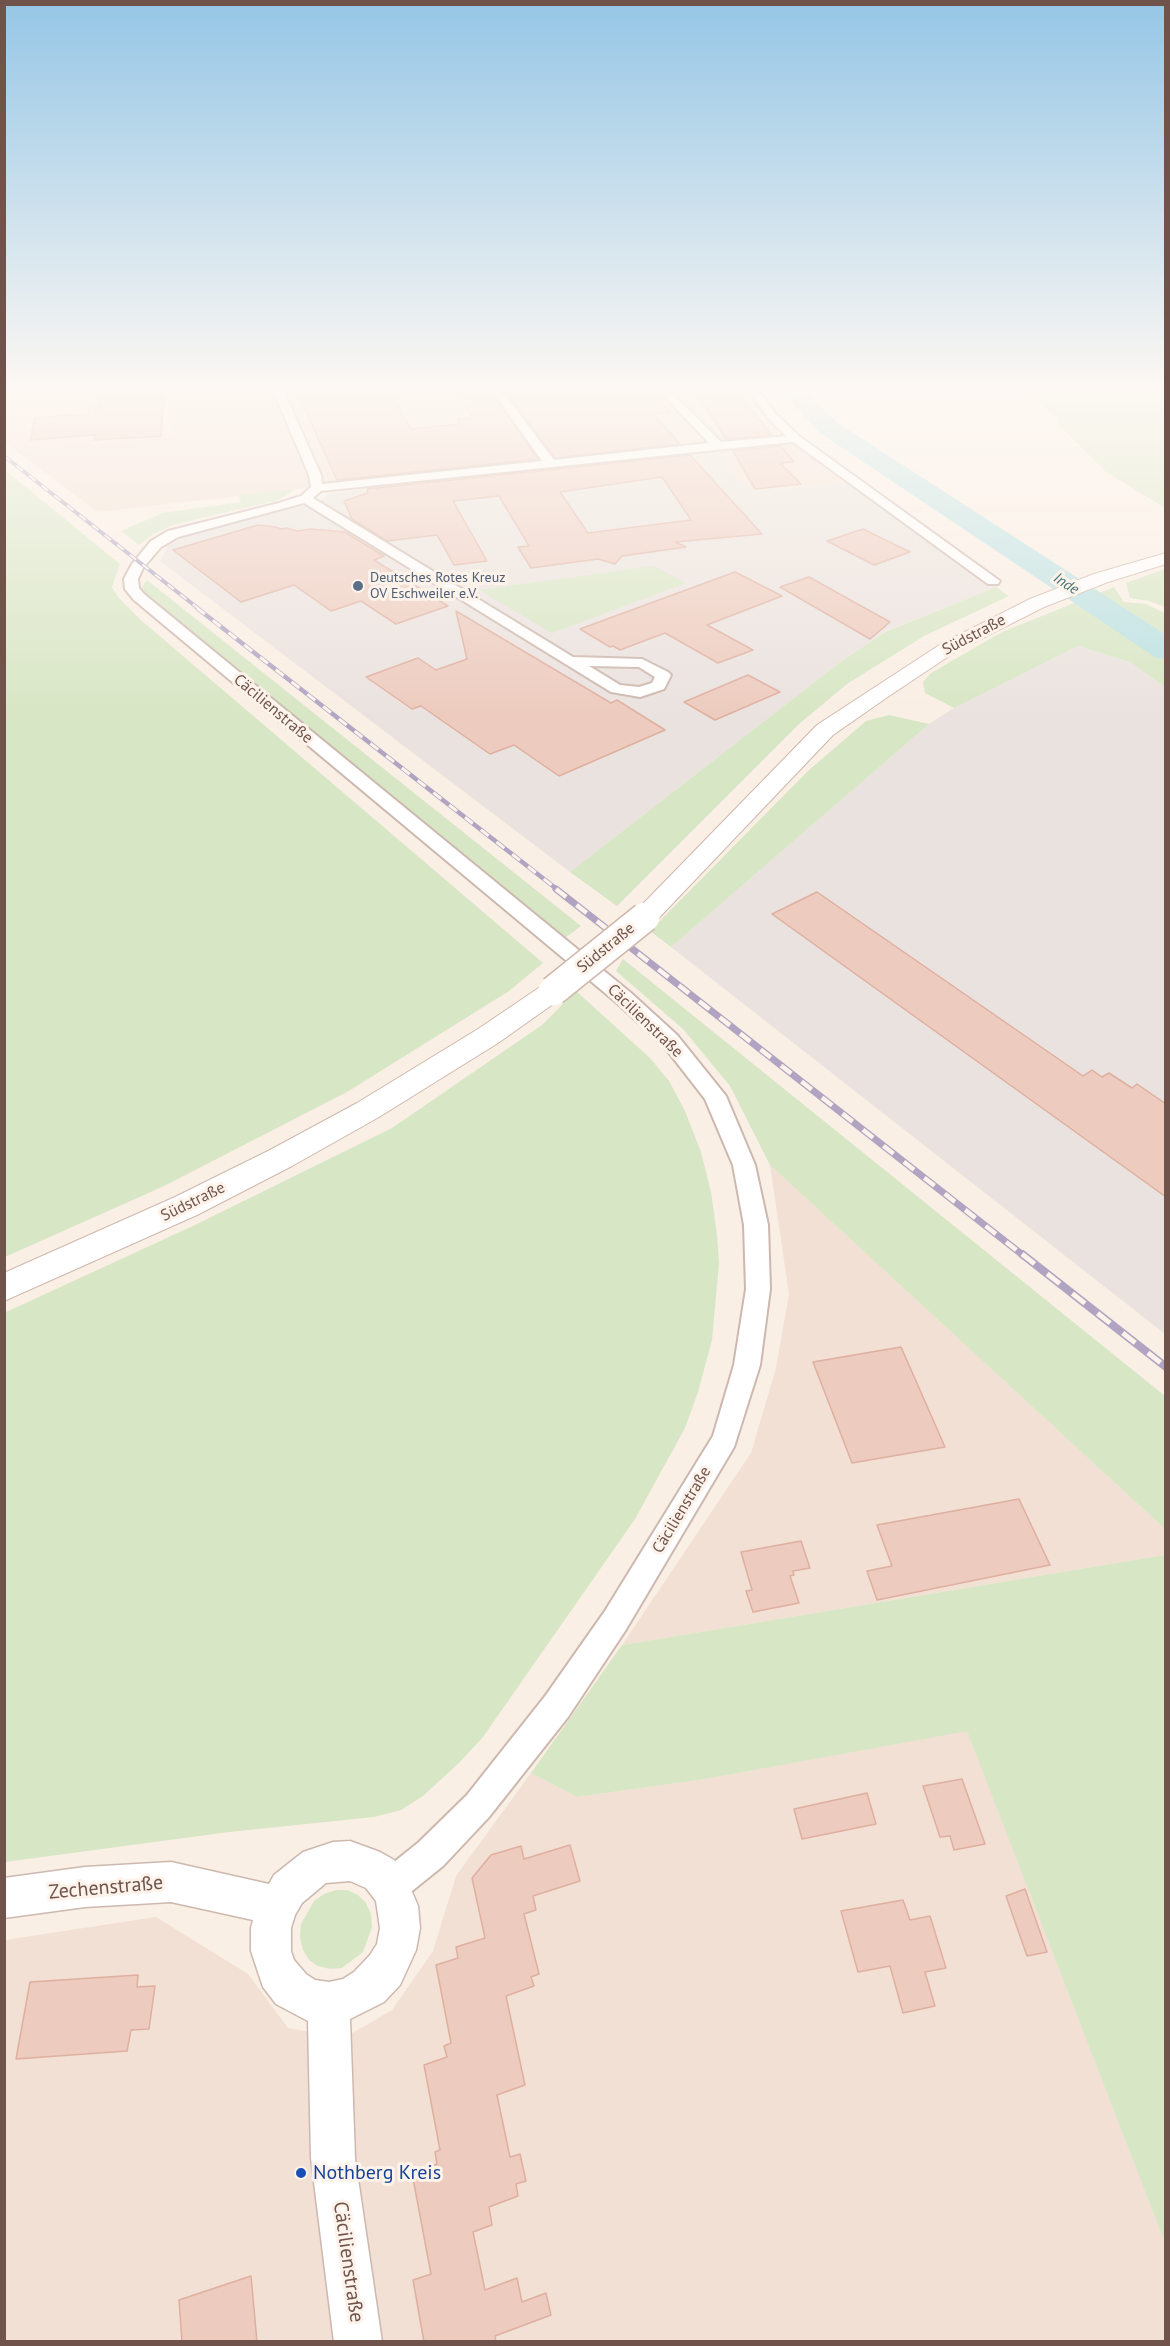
<!DOCTYPE html>
<html>
<head>
<meta charset="utf-8">
<style>
  body { margin:0 }
  #map { position:relative; width:1170px; height:2346px; overflow:hidden; background:#faefe4; font-family:"PT Sans",sans-serif }
  canvas { display:block }
  .frame { position:absolute; inset:0; border:6px solid #70544c; pointer-events:none }
</style>
</head>
<body>
<div id="map">
<canvas width="1170" height="2346"></canvas>
<div class="frame"></div>
</div>
<script>
const g = document.querySelector('canvas').getContext('2d');
g.lineJoin = 'round';
function fillPath(path, color) {
  g.fillStyle = color;
  g.fill(path, 'evenodd');
}
function toPath(rows) {
  const path = new Path2D();
  for (const r of rows) {
    path.moveTo(r[0], r[1]);
    for (let i = 2; i < r.length; i += 2) path.lineTo(r[i], r[i + 1]);
  }
  return path;
}
function stroke(path, color, width, dash) {
  g.strokeStyle = color;
  g.lineWidth = width;
  g.lineCap = dash ? 'butt' : 'round';
  g.setLineDash(dash || []);
  g.stroke(path);
}
function label(font, color, halo, rows, align = 'center') {
  g.font = font + ' "PT Sans",sans-serif';
  g.lineWidth = 6;
  g.setLineDash([]);
  g.textBaseline = 'middle';
  g.strokeStyle = halo;
  g.fillStyle = color;
  for (const [text, x, y, turn = 0] of rows) {
    g.save();
    g.translate(x, y);
    g.rotate((+turn || 0) * Math.PI / 180);
    g.textAlign = isNaN(turn) ? turn : align;
    if (halo) g.strokeText(text, 0, 0);
    g.fillText(text, 0, 0);
    g.restore();
  }
}
fillPath(toPath([
  [172,392,746,392,781,434,98,512,15,450,172,437],
  [789,442,800,445,849,482,748,492,715,448],
  [770,1165,1165,1529,1165,1555,622,1645,751,1453,776,1368,789,1294],
  [967,1730,1165,2243,1165,2341,5,2342,5,1940,156,1917,248,1974,288,2028,344,2038,392,2010,433,1951,456,1876,531,1773,577,1797,705,1779]
]), '#f1e0d3');
fillPath(toPath([
  [4,392,172,392,173,437,15,450,5,442]
]), '#faded9');
fillPath(toPath([
  [715,448,748,492,849,482,928,541,996,587,884,632,843,660,570,872,160,561,169,544,196,532,316,503,330,493],
  [1078,646,1130,662,1165,687,1165,1334,671,947,929,724,954,708]
]), '#eae2de');
fillPath(toPath([
  [1027,392,1165,392,1165,508,1106,472,1054,420,1059,419],
  [5,470,120,564,112,587,118,597,142,621,543,963,509,991,347,1092,164,1186,5,1257],
  [296,489,278,500,173,525,152,535,139,545,121,531,162,513,241,502,239,496,241,495],
  [654,566,686,583,552,633,479,590],
  [1165,569,1165,607,1149,601,1130,598,1126,583],
  [147,580,581,926,565,938,140,589],
  [996,587,1009,596,924,636,847,684,799,724,617,906,570,872,843,660,885,632],
  [1114,587,1124,602,1146,604,1165,613,1165,687,1130,662,1078,646,954,708,925,693,923,682,931,673,1002,632],
  [889,715,929,724,671,947,650,931,808,771,866,721],
  [623,959,1165,1396,1165,1529,770,1165,730,1086,683,1029,616,971],
  [576,991,650,1058,669,1081,685,1111,701,1152,711,1192,717,1235,719,1263,712,1340,698,1392,685,1428,635,1519,483,1737,460,1762,423,1796,401,1810,374,1817,229,1832,5,1862,4,1313,195,1225,392,1128,542,1025],
  [1165,1555,1166,1555,1165,2243,967,1731,705,1779,577,1797,531,1773,622,1645],
  [336,1890,347,1890,358,1895,366,1903,371,1914,372,1927,363,1952,342,1968,330,1969,318,1966,309,1960,303,1950,300,1937,301,1924,314,1901,324,1894]
]), '#d7e6c4');
fillPath(toPath([
  [781,392,806,392,838,423,1166,635,1166,660,1155,657,820,433,781,392]
]), '#bae1e2');
const building = toPath([
  [102,392,164,392,161,436,94,440,95,435,30,440,35,418,88,414,89,408,99,408,102,392],
  [297,392,390,392,411,429,460,424,457,419,473,418,457,392,491,392,538,459,337,480,297,392],
  [506,392,538,392,539,397,588,392,651,393,671,412,653,414,680,444,555,458,506,392],
  [696,392,737,392,772,435,726,439,696,392],
  [781,446,794,462,780,463,801,484,755,489,733,451,781,446],
  [690,455,762,534,675,542,686,547,622,556,615,564,598,559,531,568,518,547,529,546,499,496,453,501,487,561,454,565,437,535,387,541,352,519,344,501,368,493,367,489,690,455],
  [662,477,691,520,588,533,560,492,662,477],
  [258,525,276,527,281,529,287,528,297,531,311,529,345,532,384,556,374,560,448,606,396,624,361,601,331,611,294,585,241,602,173,550,258,525],
  [863,529,910,552,874,565,827,541,863,529],
  [735,572,782,596,707,625,753,650,718,663,665,633,620,650,613,646,610,647,580,629,735,572],
  [809,577,890,622,870,639,780,587,809,577],
  [456,611,611,703,617,700,665,730,559,776,514,745,490,754,421,706,412,709,366,677,418,658,436,670,467,659,456,611],
  [748,675,780,692,715,720,684,702,748,675],
  [817,892,1083,1076,1092,1070,1102,1077,1109,1073,1132,1088,1137,1084,1166,1104,1166,1197,772,914,817,892],
  [901,1347,945,1447,852,1463,813,1362,901,1347],
  [1019,1499,1050,1565,877,1600,867,1571,892,1566,877,1525,1019,1499],
  [801,1541,810,1568,793,1571,794,1575,790,1576,799,1603,753,1612,746,1591,752,1590,741,1552,801,1541],
  [962,1779,985,1844,954,1850,950,1836,940,1837,923,1786,962,1779],
  [867,1793,876,1824,802,1839,794,1809,867,1793],
  [570,1845,580,1881,533,1896,536,1910,524,1914,539,1974,531,1977,534,1986,506,1996,525,2085,497,2095,510,2157,520,2154,526,2181,516,2184,518,2196,489,2207,492,2225,473,2232,485,2290,517,2278,522,2302,546,2293,551,2315,495,2336,496,2342,424,2342,413,2280,431,2274,412,2173,437,2164,435,2152,440,2150,424,2065,447,2057,444,2046,451,2043,436,1965,458,1958,456,1947,485,1938,472,1878,491,1855,521,1846,524,1859,570,1845],
  [1025,1889,1047,1952,1027,1956,1006,1896,1025,1889],
  [903,1900,910,1920,930,1916,946,1968,925,1972,935,2006,903,2013,890,1966,858,1972,841,1911,903,1900],
  [138,1975,137,1987,155,1986,149,2029,131,2030,127,2051,16,2059,30,1982,138,1975],
  [251,2276,257,2342,182,2342,179,2300,251,2276]
]);
fillPath(building, '#edcbbe');
stroke(building, '#dfafa0', 1.5);
const minor = toPath([
  [274,392,284,392,321,475,322,484,542,461,493,392,503,392,554,460,709,443,660,392,671,392,721,442,786,436,767,417,750,392,760,392,775,413,799,436,1000,581,998,584,988,584,793,442,321,491,313,498,573,657,642,659,668,672,671,675,664,689,640,697,611,692,304,503,178,537,161,547,143,568,138,579,139,588,144,594,631,993,677,1035,726,1096,755,1165,768,1225,770,1289,760,1365,734,1447,625,1631,568,1717,489,1817,443,1866,402,1899,390,1904,378,1899,373,1887,378,1875,419,1842,467,1795,546,1695,605,1611,713,1436,734,1365,746,1289,744,1225,733,1165,705,1099,663,1045,617,1003,134,600,125,589,124,579,132,564,151,541,168,531,279,503,301,496,311,487,309,475,274,392],
  [589,666,639,667,655,677,652,683,639,687,620,685,589,666]
]);
const tertiary = toPath([
  [350,1841,380,1852,394,1860,404,1873,418,1906,420,1928,416,1950,400,1985,384,2002,350,2019,355,2158,382,2342,334,2342,311,2158,308,2021,276,2004,263,1987,251,1951,251,1928,253,1920,171,1902,85,1907,4,1918,4,1878,85,1867,171,1862,269,1884,274,1875,303,1852,333,1842,350,1841],
  [350,1881,366,1888,376,1901,380,1928,377,1944,370,1955,354,1972,343,1979,329,1982,315,1980,306,1974,294,1960,291,1951,291,1928,295,1915,302,1903,326,1883,350,1881]
]);
const secondary = toPath([
  [1166,553,1166,564,1108,582,1044,607,955,652,889,696,833,735,654,923,645,925,636,923,632,917,636,911,817,725,941,644,1030,599,1094,574,1166,553],
  [553,982,563,985,567,991,563,997,498,1043,379,1117,292,1166,197,1215,4,1301,4,1273,175,1197,270,1150,357,1103,478,1029,543,985,553,982]
]);
stroke(minor, '#cdb8af', 4);
stroke(tertiary, '#cdb8af', 3);
stroke(secondary, '#cfb7ac', 2);
fillPath(minor, '#fff');
fillPath(tertiary, '#fff');
fillPath(secondary, '#fff');
const railFar3 = toPath([
  [4,456,199,609]
]);
const railFar2 = toPath([
  [197,608,558,890]
]);
const railFar1 = toPath([
  [556,889,1024,1256]
]);
const rail = toPath([
  [1022,1254,1166,1367]
]);
stroke(railFar3, '#b0a4c2', 4);
stroke(railFar2, '#b0a4c2', 4.5);
stroke(railFar1, '#b0a4c2', 7);
stroke(rail, '#b0a4c2', 8);
stroke(railFar3, '#fdf3ea', 2, [8]);
stroke(railFar2, '#fdf3ea', 3, [10]);
stroke(railFar1, '#fdf3ea', 4.5, [13]);
stroke(rail, '#fdf3ea', 5, [16]);
const secondaryBridge = toPath([
  [553,991,645,917]
]);
stroke(secondaryBridge, '#cfb7ac', 32, []);
stroke(secondaryBridge, '#fff', 29);
const sky = g.createLinearGradient(0, 0, 0, 720);
sky.addColorStop(0, '#95c6e6');
sky.addColorStop(0.54, '#fdf8f3');
sky.addColorStop(1, '#fdf8f300');
g.fillStyle = sky;
g.fillRect(0, 0, 1170, 720);
for (const [x, y, r, color] of [
  [358,586,6,"#5c6f8a"],
  [301,2173,6,"#1a4fb4"]
]) {
  const dot = new Path2D();
  dot.arc(x, y, r, 0, 2 * Math.PI);
  g.fillStyle = color;
  g.fill(dot);
  stroke(dot, '#fdf3ea', 2);
}
label('14px', '#4e5e75', '#fdf3ea', [
  ["Deutsches Rotes Kreuz",370,578],
  ["OV Eschweiler e.V.",370,594]
], 'left');
label('italic 15px', '#417375', '#fdf3ea', [
  ["Inde",1066,584,33]
]);
label('16px', '#70544c', '#fdf3ea', [
  ["Südstraße",974,635,-28],
  ["Cäcilienstraße",273,709,40],
  ["Südstraße",606,948,-39],
  ["Cäcilienstraße",645,1021,44],
  ["Südstraße",193,1202,-26],
  ["Cäcilienstraße",682,1510,-59]
]);
label('20px', '#70544c', '#fdf3ea', [
  ["Zechenstraße",106,1888,-5],
  ["Cäcilienstraße",348,2262,82]
]);
label('20px', '#164399', '#fdf3ea', [
  ["Nothberg Kreis",313,2173]
], 'left');
</script>
</body>
</html>
